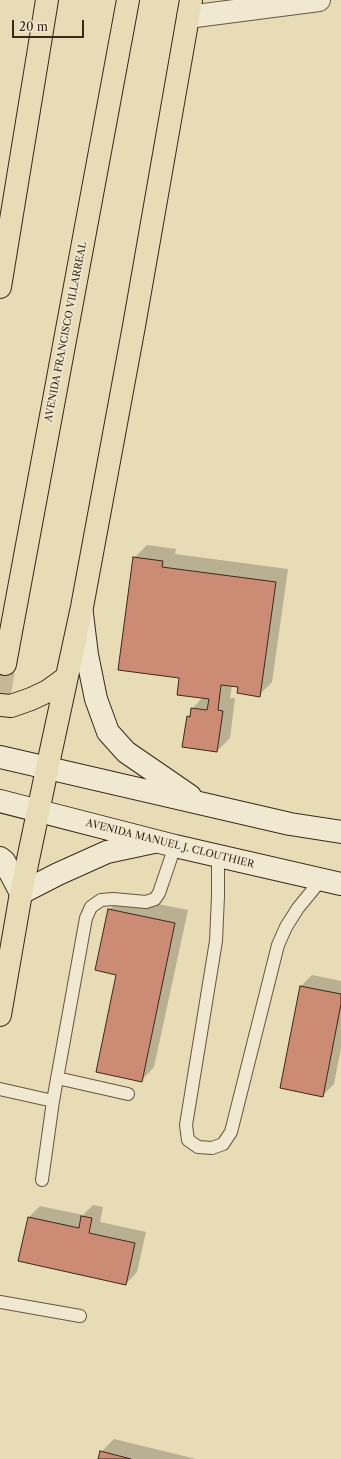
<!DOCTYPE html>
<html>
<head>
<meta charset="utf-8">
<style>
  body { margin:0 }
  #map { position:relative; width:341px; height:1459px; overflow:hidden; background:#e8dcb6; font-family:"Libre Caslon Text",serif }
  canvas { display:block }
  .scale { position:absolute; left:12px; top:20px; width:72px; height:18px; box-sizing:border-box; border:2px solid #3c2819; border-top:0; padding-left:5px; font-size:12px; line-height:14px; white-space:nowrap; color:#3c2819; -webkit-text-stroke:3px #f0e8d0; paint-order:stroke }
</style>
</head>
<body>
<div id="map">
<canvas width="341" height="1459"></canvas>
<div class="scale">20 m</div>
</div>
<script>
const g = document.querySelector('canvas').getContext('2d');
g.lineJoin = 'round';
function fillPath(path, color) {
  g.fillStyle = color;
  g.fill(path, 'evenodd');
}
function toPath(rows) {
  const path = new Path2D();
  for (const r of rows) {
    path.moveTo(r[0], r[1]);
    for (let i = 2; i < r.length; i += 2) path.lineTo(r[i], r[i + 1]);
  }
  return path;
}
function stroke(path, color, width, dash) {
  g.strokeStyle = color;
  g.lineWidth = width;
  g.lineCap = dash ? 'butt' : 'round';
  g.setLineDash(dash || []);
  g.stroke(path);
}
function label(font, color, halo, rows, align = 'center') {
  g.font = font + ' "Libre Caslon Text",serif';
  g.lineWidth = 3.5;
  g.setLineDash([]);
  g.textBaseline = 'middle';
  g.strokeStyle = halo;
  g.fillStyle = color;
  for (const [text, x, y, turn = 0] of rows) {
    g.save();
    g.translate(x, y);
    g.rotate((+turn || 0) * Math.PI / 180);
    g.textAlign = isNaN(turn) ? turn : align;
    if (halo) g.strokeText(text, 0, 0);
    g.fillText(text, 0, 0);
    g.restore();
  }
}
fillPath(toPath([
  [147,545,176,549,175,554,288,569,272,682,259,695,239,687,232,685,230,698,235,698,230,738,217,751,188,717,191,713,192,709,203,697,180,677,134,558],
  [122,897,188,910,154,1067,141,1081,118,974,109,910],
  [312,975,341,981,341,1048,334,1084,322,1096,300,987],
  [93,1205,103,1207,100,1222,146,1232,137,1272,126,1284,29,1217,40,1206,83,1215],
  [114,1439,196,1459,99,1459,101,1452]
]), '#0003');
const building = toPath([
  [133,557,163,561,162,567,276,582,260,697,237,693,238,687,221,685,218,710,223,711,217,752,182,747,187,716,190,717,191,708,207,710,209,699,177,695,179,678,118,670,133,557],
  [108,909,175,923,142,1082,96,1072,116,975,95,970,108,909],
  [300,986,341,994,341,1004,323,1097,280,1088,300,986],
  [81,1216,92,1218,89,1233,135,1243,126,1285,18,1261,28,1217,79,1228,81,1216],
  [100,1451,131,1459,98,1459,100,1451]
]);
fillPath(building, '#cc8b74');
stroke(building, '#3c2819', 1);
stroke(toPath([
  [0,693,5,664]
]), '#c6b897', 22, [22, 11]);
const lane = toPath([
  [218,856,218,896,216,941,186,1125,188,1140,198,1147,212,1148,223,1144,231,1132,278,945,286,927,298,908,321,880],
  [57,1078,128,1094],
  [0,1089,53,1101],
  [42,1180,53,1101,86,918,91,907,101,900,113,899,146,902,155,899,159,893,175,846],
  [0,1302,80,1316]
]);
const street = toPath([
  [188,17,319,0]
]);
const secondary = toPath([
  [82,614,87,655,96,699,108,732,126,752,190,796],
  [0,757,290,824,341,832],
  [0,801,175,846,341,884],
  [0,858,4,861,21,893,58,874,107,852,154,842]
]);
const primary = toPath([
  [0,1015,21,893,47,769]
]);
const highway = toPath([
  [0,287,47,0],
  [5,664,128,0],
  [0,705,11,706,31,699,48,691,66,678],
  [47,769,82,607,134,326,191,0]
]);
stroke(lane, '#675540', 14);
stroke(street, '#675540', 24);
stroke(secondary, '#3c2819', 24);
stroke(primary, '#3c2819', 24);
stroke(highway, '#3c2819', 24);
stroke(lane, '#f0e8d0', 12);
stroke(street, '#f0e8d0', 22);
stroke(secondary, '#f0e8d0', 22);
stroke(primary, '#e8dcb6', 22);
stroke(highway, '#e8dcb6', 22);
label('10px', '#3c2819', '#f0e8d0', [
  ["AVENIDA FRANCISCO VILLARREAL",66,332,-79],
  ["AVENIDA MANUEL J. CLOUTHIER",170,844,14]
]);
</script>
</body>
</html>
